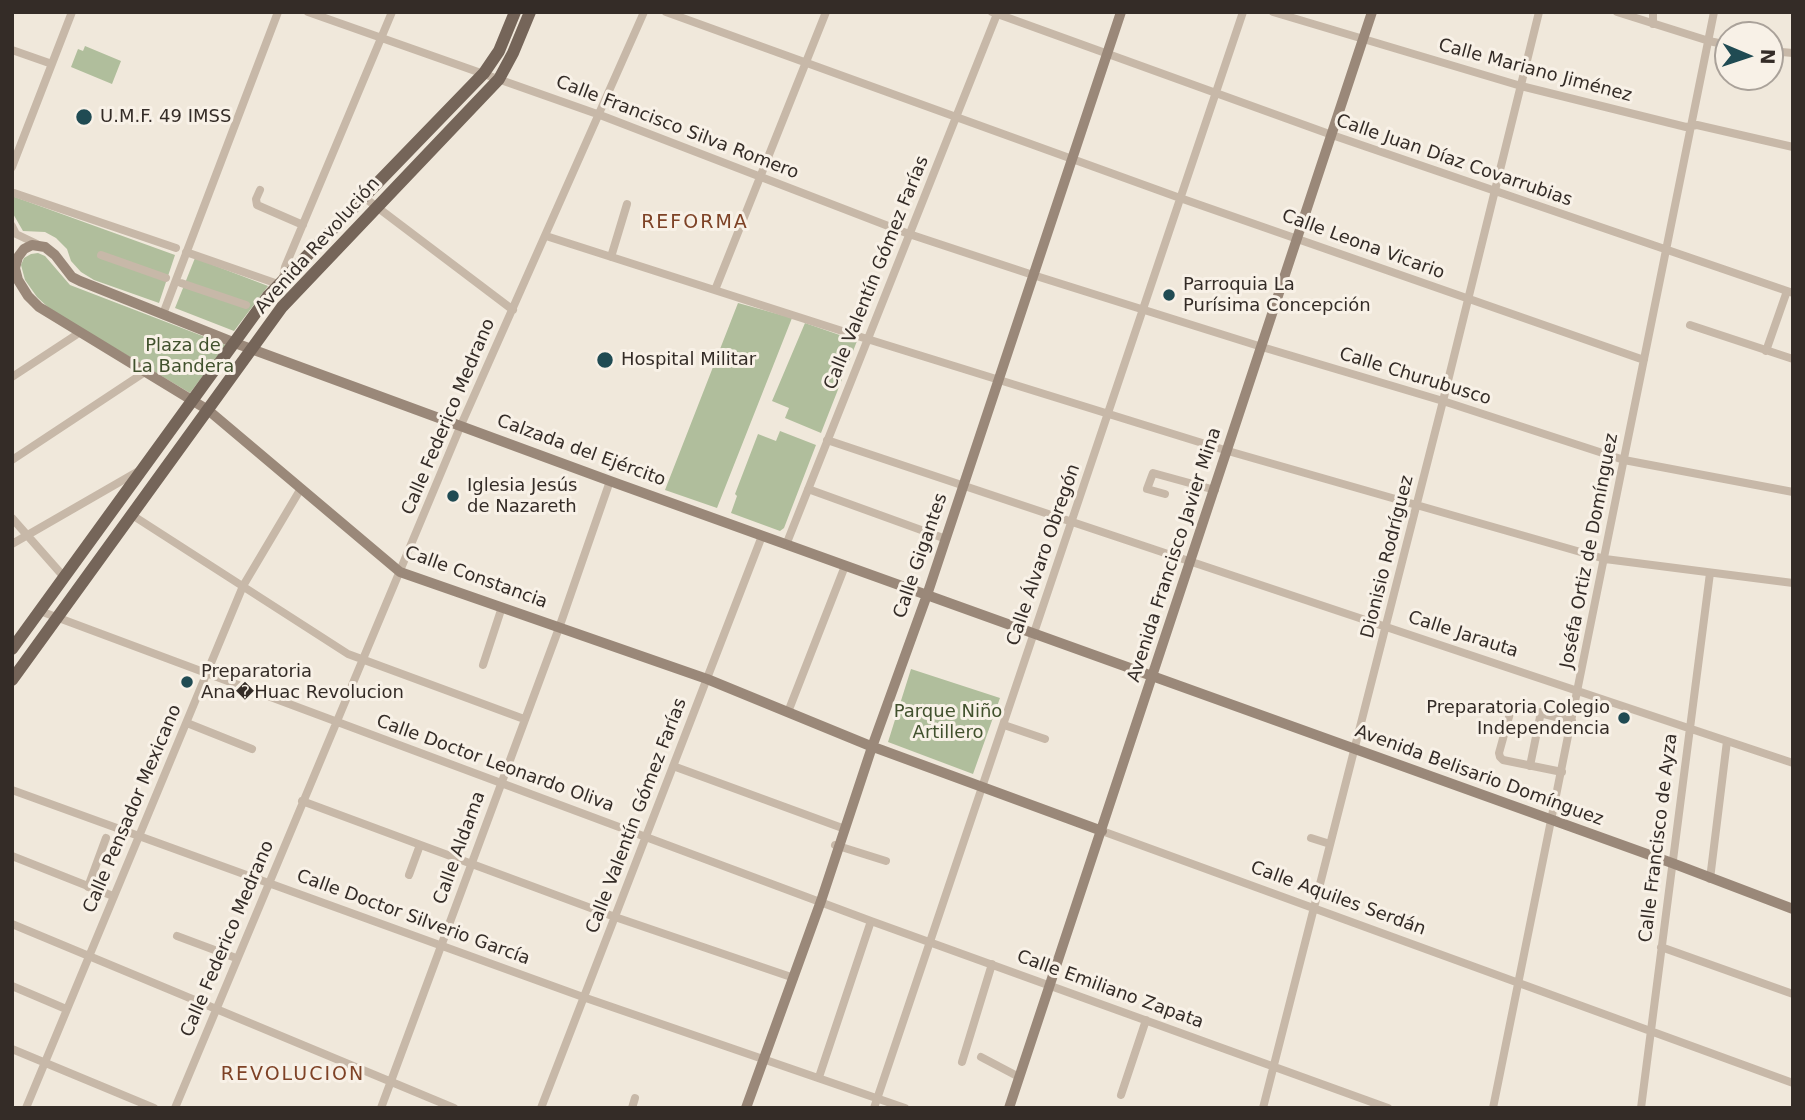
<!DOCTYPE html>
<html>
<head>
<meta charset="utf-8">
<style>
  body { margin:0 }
  #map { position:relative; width:1805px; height:1120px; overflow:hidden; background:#f0e8db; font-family:"DejaVu Sans",sans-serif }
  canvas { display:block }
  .frame { position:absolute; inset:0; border:14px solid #342c27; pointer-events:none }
  .north { position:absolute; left:1714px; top:21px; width:70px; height:70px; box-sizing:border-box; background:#f8f1e7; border:2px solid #aaa29a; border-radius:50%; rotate:92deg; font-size:19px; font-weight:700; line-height:28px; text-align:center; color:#342c27 }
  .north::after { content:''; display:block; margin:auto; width:24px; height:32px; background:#204b53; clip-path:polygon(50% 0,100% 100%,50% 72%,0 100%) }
</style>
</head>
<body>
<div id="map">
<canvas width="1805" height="1120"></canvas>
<div class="frame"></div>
<div class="north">N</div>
</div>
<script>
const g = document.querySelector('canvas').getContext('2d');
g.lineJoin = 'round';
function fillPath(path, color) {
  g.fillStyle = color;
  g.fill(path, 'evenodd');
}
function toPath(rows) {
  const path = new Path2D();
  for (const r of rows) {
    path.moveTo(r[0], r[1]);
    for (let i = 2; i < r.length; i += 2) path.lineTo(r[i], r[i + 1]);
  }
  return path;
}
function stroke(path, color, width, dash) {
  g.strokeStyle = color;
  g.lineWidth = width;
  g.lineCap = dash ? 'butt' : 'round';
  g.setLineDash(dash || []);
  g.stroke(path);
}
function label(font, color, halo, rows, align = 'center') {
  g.font = font + ' "DejaVu Sans",sans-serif';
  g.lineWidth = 6;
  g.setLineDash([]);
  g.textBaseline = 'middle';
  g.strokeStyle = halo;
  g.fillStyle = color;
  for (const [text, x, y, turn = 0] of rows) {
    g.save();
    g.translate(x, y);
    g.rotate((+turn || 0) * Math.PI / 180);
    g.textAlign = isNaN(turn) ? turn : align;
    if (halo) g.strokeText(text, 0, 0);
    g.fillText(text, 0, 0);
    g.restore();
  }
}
fillPath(toPath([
  [85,46,121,61,112,84,71,67,78,49,83,51],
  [12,196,175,255,159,303,94,280,81,272,71,261,67,249,56,238,45,232,23,231,12,212],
  [38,253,45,256,70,285,226,345,190,393,51,310,37,297,25,280,21,265,24,258,31,254],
  [195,258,268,286,234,331,175,308],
  [738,303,792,318,717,508,665,490],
  [805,323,857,341,821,433,785,418,789,408,772,401],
  [780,431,816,445,784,528,780,531,731,513,737,496,735,494,758,434,776,441],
  [911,669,1000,698,973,774,888,742]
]), '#b0be9c');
stroke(toPath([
  [308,12,600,115,909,234,1033,275,1262,347,1443,401,1624,460,1793,492],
  [666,12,1180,198,1644,360],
  [992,12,1332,135,1793,293],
  [1273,12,1521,86,1686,127,1697,125,1793,147],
  [1617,12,1709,41,1728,45],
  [1653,24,1653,12],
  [12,50,52,64],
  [1770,51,1793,53],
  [12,167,72,12],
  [260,190,256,199,257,205,303,225],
  [14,193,176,248],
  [365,198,513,310],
  [12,226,16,234,37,244],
  [546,236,864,338,1228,451,1605,559,1793,583],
  [186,252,278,284],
  [101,255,166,278],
  [611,257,627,204],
  [283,278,285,267,392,12],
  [181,283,246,305],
  [715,290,826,12],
  [163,314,278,12],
  [1690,325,1793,359],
  [1766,351,1787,291],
  [12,377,79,333],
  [827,440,1793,763],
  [12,460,145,372],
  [808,489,946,539],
  [1165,494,1147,489,1153,473,1215,490],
  [132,515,348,654,524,719],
  [12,518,64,577],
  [12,544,137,472],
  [786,545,997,14],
  [40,611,871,921,1388,1108],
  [483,665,502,607],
  [788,712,845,566],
  [187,723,252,749],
  [1004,725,1045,739],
  [673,766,845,829],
  [1530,766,1541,712],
  [1562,772,1503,760,1500,757,1499,753,1512,706,1572,721],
  [12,790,583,997,905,1108],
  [302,801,615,917,794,978],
  [1102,831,1793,1083],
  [1311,838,1330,844],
  [835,845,886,861],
  [12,856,113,896],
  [409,875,420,845],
  [1710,879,1727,741],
  [88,887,106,838],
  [12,924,454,1108],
  [177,936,236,958],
  [1661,947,1793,994],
  [12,986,66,1009],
  [12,1049,154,1108],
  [981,1057,1019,1077],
  [962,1062,992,964],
  [819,1077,871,921],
  [1121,1095,1146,1020],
  [26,1108,243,586,300,490],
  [175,1108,461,425,644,12],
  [381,1108,559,628,610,481],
  [541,1108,762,536],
  [632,1108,635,1098],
  [874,1108,1243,12],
  [1263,1108,1443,401,1539,12],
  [1493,1108,1714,12],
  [1641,1108,1710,573]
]), '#c7b8a8', 8);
stroke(toPath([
  [1102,831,868,745,707,679,400,572,208,410,39,307,28,296,18,280,15,268,18,257,24,249,32,245,45,247,55,255,72,277,80,281,235,343,610,481,1672,863,1793,909],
  [746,1108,821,901,872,747,927,595,1121,12],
  [1009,1108,1372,12]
]), '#9a8879', 10);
stroke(toPath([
  [12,649,268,296,484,73,499,51,515,12],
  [12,680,282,307,499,79,513,53,530,12]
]), '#756559', 12);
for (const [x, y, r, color] of [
  [84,117,9,"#204b53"],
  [1169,295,7,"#204b53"],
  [605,360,9,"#204b53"],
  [453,496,7,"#204b53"],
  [187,682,7,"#204b53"],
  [1624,718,7,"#204b53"]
]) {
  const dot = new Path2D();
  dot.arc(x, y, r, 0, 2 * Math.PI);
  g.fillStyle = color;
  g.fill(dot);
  stroke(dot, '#f8f1e7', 2.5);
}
label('18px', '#342c27', '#f8f1e7', [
  ["Calle Mariano Jiménez",1535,71,15],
  ["Calle Francisco Silva Romero",677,128,21],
  ["Calle Juan Díaz Covarrubias",1454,161,19],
  ["Calle Leona Vicario",1363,245,20],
  ["Avenida Revolución",318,246,-48],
  ["Calle Valentín Gómez Farías",877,273,-68],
  ["Calle Churubusco",1415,377,17],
  ["Calle Federico Medrano",449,417,-67],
  ["Calzada del Ejército",581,451,20],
  ["Joséfa Ortiz de Domínguez",1590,551,-79],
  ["Calle Álvaro Obregón",1044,555,-71],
  ["Avenida Francisco Javier Mina",1175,555,-72],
  ["Calle Gigantes",921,556,-71],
  ["Dionisio Rodríguez",1388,557,-76],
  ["Calle Constancia",476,578,20],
  ["Calle Jarauta",1463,635,18],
  ["Calle Doctor Leonardo Oliva",495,764,20],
  ["Avenida Belisario Domínguez",1479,776,20],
  ["Calle Pensador Mexicano",133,809,-67],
  ["Calle Valentín Gómez Farías",637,816,-69],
  ["Calle Francisco de Ayza",1659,838,-83],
  ["Calle Aldama",460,848,-70],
  ["Calle Aquiles Serdán",1338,899,20],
  ["Calle Doctor Silverio García",413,918,20],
  ["Calle Federico Medrano",228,939,-67],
  ["Calle Emiliano Zapata",1110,990,20]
]);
label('18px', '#342c27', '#f8f1e7', [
  ["U.M.F. 49 IMSS",100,117],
  ["Parroquia La",1183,285],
  ["Purísima Concepción",1183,306],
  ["Hospital Militar",621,360],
  ["Iglesia Jesús",467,486],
  ["de Nazareth",467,507],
  ["Preparatoria",201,672],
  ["Ana�Huac Revolucion",201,693],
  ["Preparatoria Colegio",1610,708,"right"],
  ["Independencia",1610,729,"right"]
], 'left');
label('18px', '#41512d', '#f8f1e7', [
  ["Plaza de",183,346],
  ["La Bandera",183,367],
  ["Parque Niño",948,712],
  ["Artillero",948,733]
]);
g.letterSpacing = '2px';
label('19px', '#7e4226', '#f8f1e7', [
  ["REFORMA",695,223],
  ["REVOLUCION",293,1075]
]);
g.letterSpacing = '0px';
</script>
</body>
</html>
